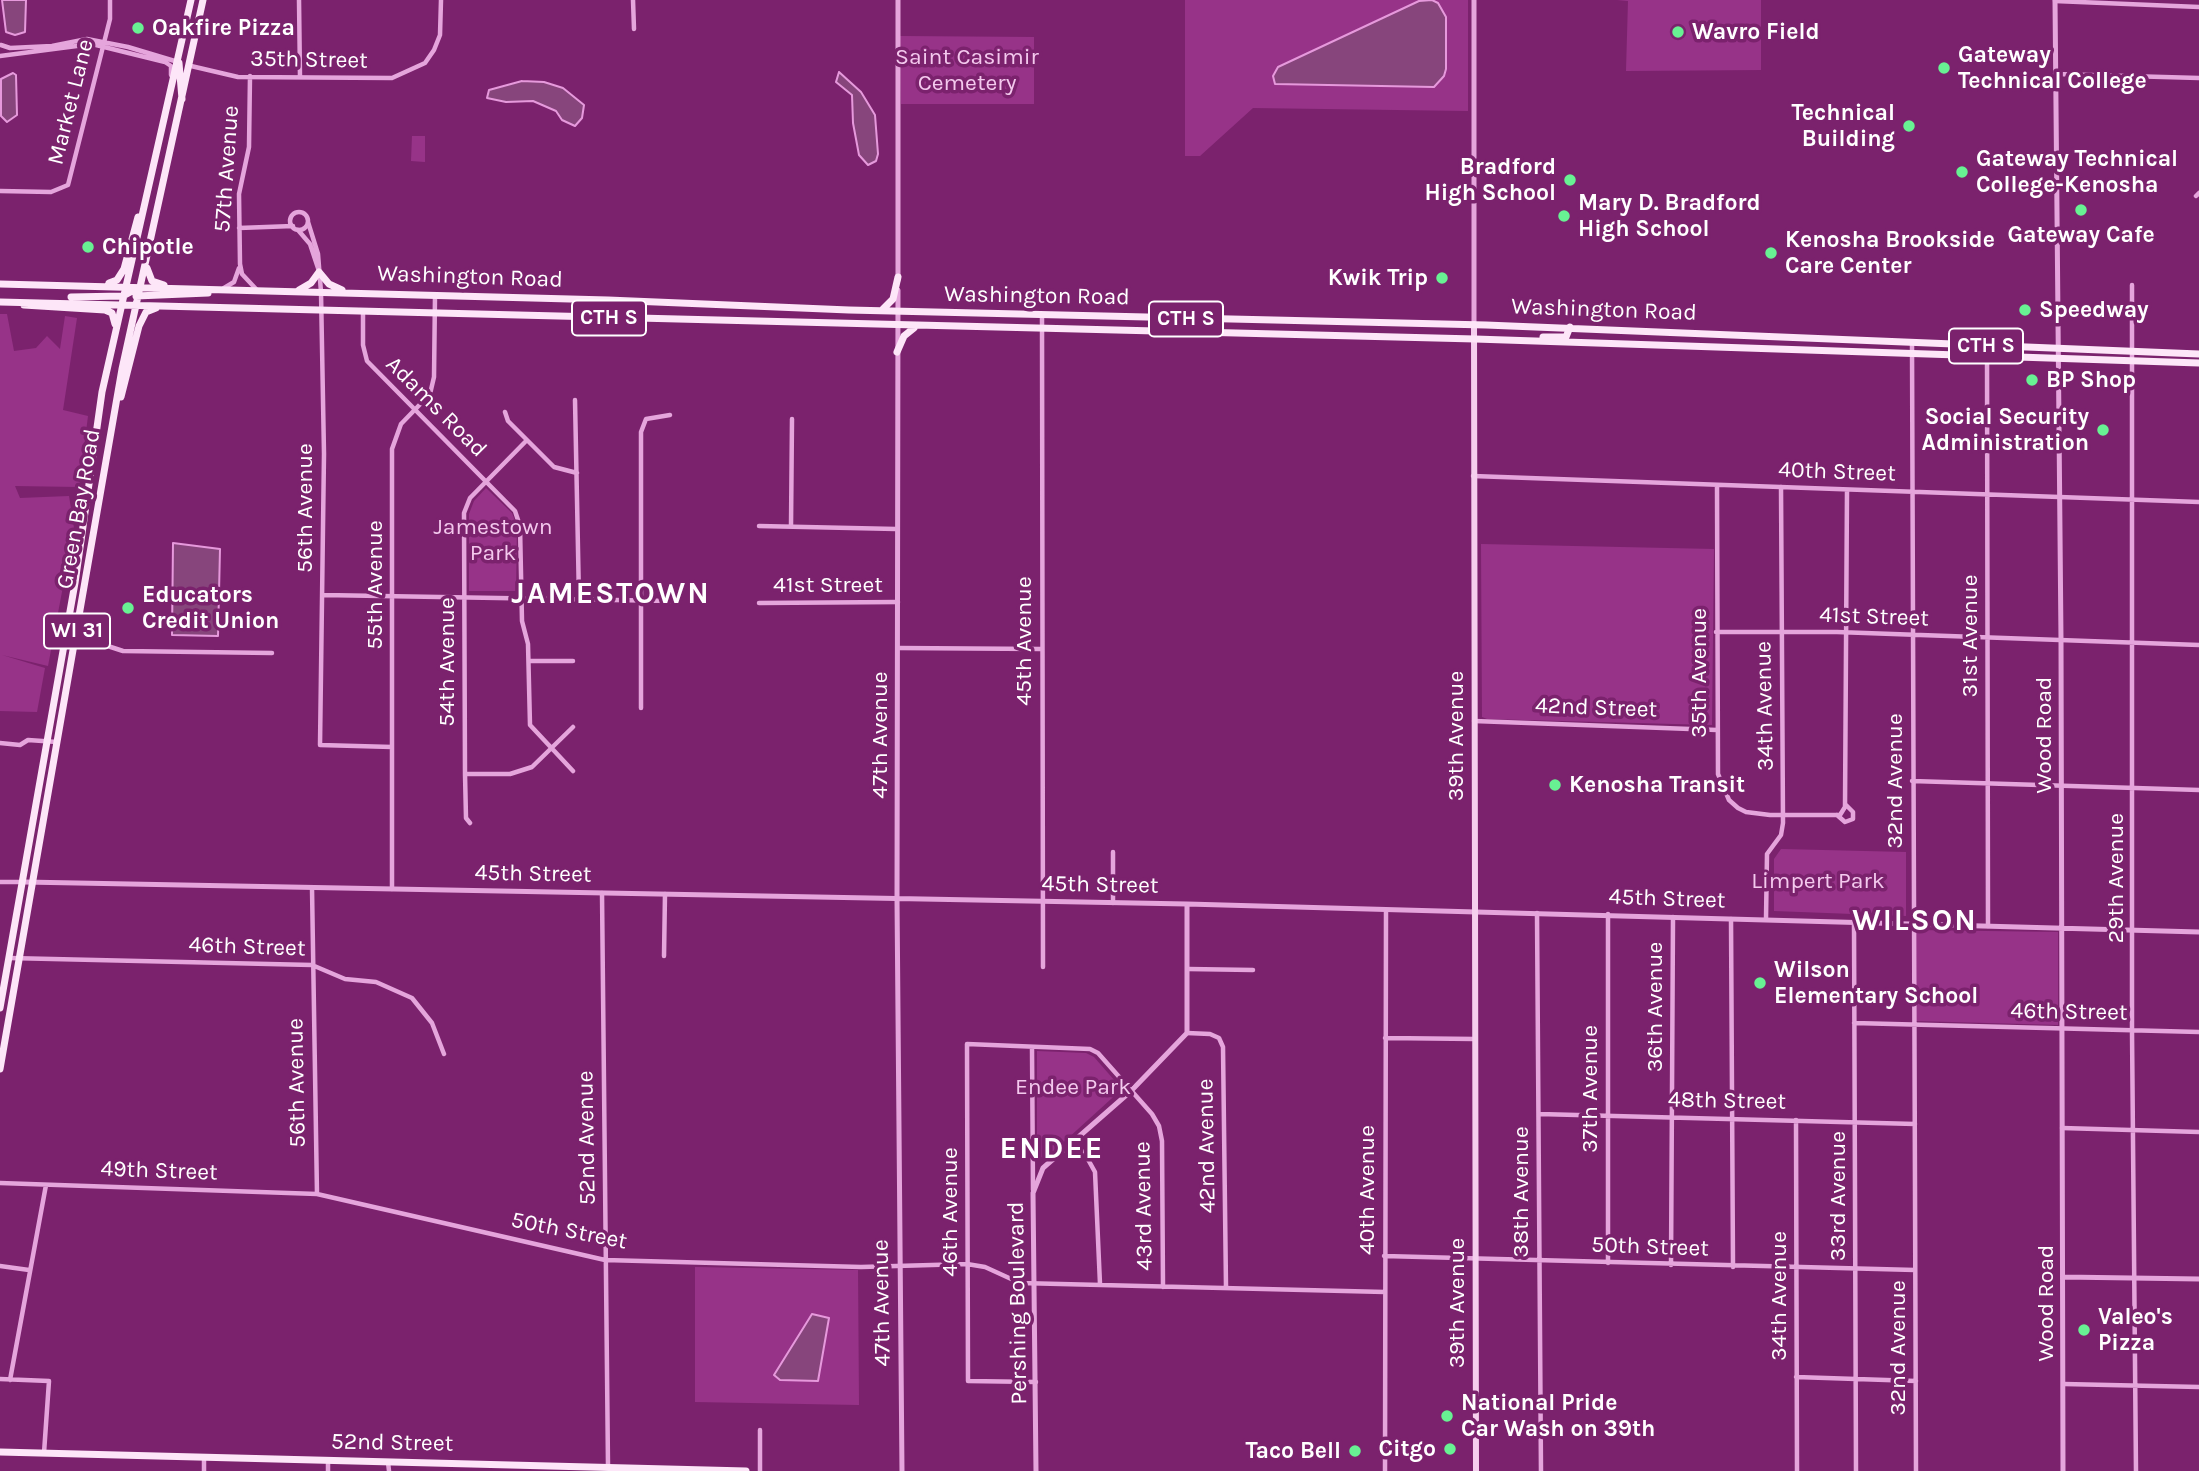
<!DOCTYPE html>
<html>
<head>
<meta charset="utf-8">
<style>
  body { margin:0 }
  canvas { display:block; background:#7b226d }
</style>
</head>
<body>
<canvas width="2199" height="1471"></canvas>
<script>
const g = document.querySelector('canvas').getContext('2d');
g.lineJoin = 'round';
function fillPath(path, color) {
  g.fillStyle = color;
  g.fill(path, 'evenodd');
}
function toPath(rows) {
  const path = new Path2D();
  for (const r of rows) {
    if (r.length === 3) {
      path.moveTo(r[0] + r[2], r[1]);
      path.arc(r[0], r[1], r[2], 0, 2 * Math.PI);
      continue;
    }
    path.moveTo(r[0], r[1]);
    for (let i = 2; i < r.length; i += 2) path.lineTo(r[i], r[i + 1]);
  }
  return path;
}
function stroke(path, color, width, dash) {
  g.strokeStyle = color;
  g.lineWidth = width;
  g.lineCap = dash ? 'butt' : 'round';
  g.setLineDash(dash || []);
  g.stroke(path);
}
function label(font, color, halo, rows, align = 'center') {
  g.font = font + ' Karla,sans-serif';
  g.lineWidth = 7;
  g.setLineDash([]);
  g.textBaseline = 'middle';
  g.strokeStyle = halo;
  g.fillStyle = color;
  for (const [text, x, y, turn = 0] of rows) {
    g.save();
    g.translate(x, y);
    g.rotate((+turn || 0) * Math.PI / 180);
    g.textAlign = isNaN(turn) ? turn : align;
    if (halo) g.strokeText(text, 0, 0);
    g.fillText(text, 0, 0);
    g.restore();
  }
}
fillPath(toPath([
  [1185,0,1468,0,1468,111,1253,108,1200,156,1185,156],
  [1617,0,1761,0,1761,70,1626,71,1628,1],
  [900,36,1034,37,1034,104,901,104],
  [412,136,425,136,425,162,411,161],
  [0,314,7,314,14,351,36,348,47,336,60,349,65,316,77,318,63,410,88,416,79,487,15,486,20,498,69,496,74,528,48,666,2,655,45,668,37,712,0,711],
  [486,488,512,513,517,526,516,591,469,591,469,514,474,501],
  [1481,544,1714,549,1712,725,1487,719,1482,717],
  [1781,849,1906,852,1906,916,1774,911,1774,859],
  [1916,930,2058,932,2058,1025,1916,1021],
  [1037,1051,1086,1053,1094,1057,1122,1089,1044,1160,1037,1152],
  [695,1267,858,1270,859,1405,695,1402]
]), '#973388');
const water = toPath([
  [2,0,26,0,25,32,15,35,6,32,2,0],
  [1432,0,1438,3,1446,17,1446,69,1444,76,1434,87,1275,84,1273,76,1278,67,1419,1,1432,0],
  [839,72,861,92,875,115,878,154,876,161,868,165,859,155,853,123,852,95,836,82,839,72],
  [13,73,16,75,17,115,7,122,1,116,1,79,13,73],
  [522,81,544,82,563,88,584,105,582,118,575,126,562,120,556,111,533,101,506,102,487,98,489,90,522,81],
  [173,543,220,549,218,636,172,635,173,543],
  [812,1314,829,1318,818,1381,780,1380,774,1375,812,1314]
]);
fillPath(water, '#87457c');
stroke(water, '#e699dc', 2);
stroke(toPath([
  [299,0,300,77],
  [633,0,634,29],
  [2055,1,2199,7],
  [1,45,10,48,52,46,87,39,128,47,178,62],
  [0,56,92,44,165,62,171,66,171,75],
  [191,66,238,77,392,78,425,63,434,50,440,35,441,0],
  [2055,74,2199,78],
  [250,76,249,147,239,194,240,264,242,274,256,289],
  [0,191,51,192,68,185,110,19,110,0],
  [2196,196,2199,193],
  [299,221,9],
  [308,222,318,254,321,292,324,454,320,745,392,747],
  [239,228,293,226],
  [298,230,310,244,319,271],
  [2132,285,2132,1031,2136,1471],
  [224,288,234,282,239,268],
  [363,312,363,345,367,361,515,511,520,526,522,621,528,644,530,725,573,771],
  [1042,316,1043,967],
  [1912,343,1916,1471],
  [1987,346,1988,926],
  [575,400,579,599],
  [505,412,508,421,554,467,577,473],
  [1473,476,2199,502],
  [1717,485,1718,774,1729,800,1738,808,1746,812,1770,815,1840,815,1845,807,1847,490],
  [759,526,896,529],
  [791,526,792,419],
  [323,595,672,601],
  [759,603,898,602],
  [1716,632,1837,632,2199,645],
  [74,635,123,651,272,653],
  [898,648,1041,649],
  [529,661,573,661],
  [641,708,641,432,646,419,670,415],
  [1474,721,1717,730],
  [0,743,20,745,28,740,57,742],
  [465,774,510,774,532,767,573,727],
  [1912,781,2199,790],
  [1837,815,1845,822,1853,819,1853,812,1846,805],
  [470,823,466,818,465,774,464,513,470,498,527,440],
  [0,882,23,882],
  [312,888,317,1194],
  [392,889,392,449,401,424,430,394,434,377,435,296],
  [602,893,608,1466],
  [1113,903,1113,852],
  [1537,913,1541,1471],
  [1731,919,1733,1267],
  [1766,919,1767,854,1781,835,1783,823,1781,487],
  [1854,922,1856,1471],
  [664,956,665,894],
  [9,958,312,965,345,979,376,982,412,998,432,1023,444,1054],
  [1188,969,1253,970],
  [1854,1023,2199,1032],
  [1187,1033,1210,1034,1219,1038,1223,1047,1226,1287],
  [1385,1038,1475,1039],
  [1032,1048,1033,1190],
  [1539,1114,1915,1124],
  [1796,1120,1797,1471],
  [2062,1128,2199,1132],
  [1074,1143,1085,1154,1095,1172,1100,1284],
  [0,1183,317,1194,605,1260,861,1267,967,1264,985,1267,1020,1283,1385,1292],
  [1384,1256,1915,1270],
  [1608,1263,1608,914],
  [1671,1265,1673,917],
  [0,1266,29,1270],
  [1796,1377,1916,1381],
  [0,1379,49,1381,44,1453],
  [10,1380,46,1185],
  [1036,1382,968,1381,967,1044,1090,1049,1098,1053,1152,1114,1159,1126,1162,1141,1163,1287],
  [2064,1384,2199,1387],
  [760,1430,760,1471],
  [204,1457,204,1471],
  [328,1461,328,1471],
  [388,1462,389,1471],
  [1385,1471,1386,910]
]), '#e5a5dc', 4.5);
stroke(toPath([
  [1474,0,1474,324],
  [2055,0,2061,640,2063,1471],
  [898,280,898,0],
  [898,290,897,899,902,1471],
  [24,882,1187,904,2199,932],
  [2064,1277,2199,1279],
  [1036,1471,1033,1193,1043,1168,1131,1091,1187,1033,1187,904]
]), '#e5a5dc', 5);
stroke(toPath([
  [1474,324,1476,1471]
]), '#f5cfee', 6);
stroke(toPath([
  [179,63,182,99],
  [147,268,152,281,164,285],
  [109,283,117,280,124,269,138,217],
  [0,284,608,300,849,310,1486,325,2199,354],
  [299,290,311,283,319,272,329,284,342,290],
  [136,296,208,293],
  [71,297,123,296,140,287],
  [0,302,1475,339,2199,363],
  [24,305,105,310,112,313,115,324],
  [883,309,893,299,898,277],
  [1543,337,1566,337,1570,327],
  [897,352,904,336,914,328],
  [121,397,139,326,146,312,156,308],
  [0,1008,75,583,102,392,191,0],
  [0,1069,122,369,203,0],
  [0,1452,746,1471]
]), '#fde6f8', 7);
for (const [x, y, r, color] of [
  [138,28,7,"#68f193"],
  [1678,32,7,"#68f193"],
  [1944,68,7,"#68f193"],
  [1909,126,7,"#68f193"],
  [1962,172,7,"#68f193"],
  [1570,180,7,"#68f193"],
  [2081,210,7,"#68f193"],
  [1564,216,7,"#68f193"],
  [88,247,7,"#68f193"],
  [1771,253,7,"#68f193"],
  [1442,278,7,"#68f193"],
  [2025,310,7,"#68f193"],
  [2032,380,7,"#68f193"],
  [2103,430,7,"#68f193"],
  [128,608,7,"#68f193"],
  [1555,785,7,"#68f193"],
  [1760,983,7,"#68f193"],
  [2084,1330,7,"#68f193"],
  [1447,1416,7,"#68f193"],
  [1450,1449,7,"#68f193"],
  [1355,1451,7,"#68f193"]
]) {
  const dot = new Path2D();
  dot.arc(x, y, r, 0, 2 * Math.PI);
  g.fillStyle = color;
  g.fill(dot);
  stroke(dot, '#7b226d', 2.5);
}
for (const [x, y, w] of [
  [609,318,74],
  [1186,319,74],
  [1986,346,74],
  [77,631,66]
]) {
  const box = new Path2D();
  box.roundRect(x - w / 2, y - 17.5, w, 35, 5);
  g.fillStyle = '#7b226d';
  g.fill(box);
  stroke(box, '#fff', 2);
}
label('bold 21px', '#fff', null, [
  ["CTH S",609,318],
  ["CTH S",1186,319],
  ["CTH S",1986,346],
  ["WI 31",77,631]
]);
label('bold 23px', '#fff', '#7b226d', [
  ["Oakfire Pizza",152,28],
  ["Wavro Field",1692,32],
  ["Gateway",1958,55],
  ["Technical College",1958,81],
  ["Technical",1895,113,"right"],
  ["Building",1895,139,"right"],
  ["Gateway Technical",1976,159],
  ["College-Kenosha",1976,185],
  ["Bradford",1556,167,"right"],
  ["High School",1556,193,"right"],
  ["Mary D. Bradford",1578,203],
  ["High School",1578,229],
  ["Gateway Cafe",2081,235,"center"],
  ["Kenosha Brookside",1785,240],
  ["Care Center",1785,266],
  ["Chipotle",102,247],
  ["Kwik Trip",1428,278,"right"],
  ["Speedway",2039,310],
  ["BP Shop",2046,380],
  ["Social Security",2089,417,"right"],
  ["Administration",2089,443,"right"],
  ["Educators",142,595],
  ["Credit Union",142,621],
  ["Kenosha Transit",1569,785],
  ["Wilson",1774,970],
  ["Elementary School",1774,996],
  ["Valeo's",2098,1317],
  ["Pizza",2098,1343],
  ["National Pride",1461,1403],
  ["Car Wash on 39th",1461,1429],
  ["Citgo",1436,1449,"right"],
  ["Taco Bell",1341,1451,"right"]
], 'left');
label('23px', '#f4c9ee', '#7b226d', [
  ["Saint Casimir",967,57],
  ["Cemetery",967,83],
  ["Jamestown",493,527],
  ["Park",493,553],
  ["Limpert Park",1818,881],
  ["Endee Park",1073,1087]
]);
label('23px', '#fff', '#7b226d', [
  ["35th Street",309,60,1],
  ["Market Lane",71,102,-76],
  ["57th Avenue",227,169,-86],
  ["Washington Road",470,277,2],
  ["Washington Road",1037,296,1],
  ["Washington Road",1604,310,2],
  ["Adams Road",436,407,45],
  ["40th Street",1837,472,2],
  ["56th Avenue",305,508,-90],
  ["Green Bay Road",79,509,-80],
  ["55th Avenue",375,585,-90],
  ["41st Street",828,585],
  ["41st Street",1874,617,2],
  ["31st Avenue",1970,636,-90],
  ["45th Avenue",1024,641,-90],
  ["54th Avenue",447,662,-90],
  ["35th Avenue",1699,673,-90],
  ["34th Avenue",1765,706,-91],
  ["42nd Street",1596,708,2],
  ["47th Avenue",880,735,-90],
  ["Wood Road",2044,735,-90],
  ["39th Avenue",1456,736,-90],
  ["32nd Avenue",1895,781,-90],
  ["45th Street",533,874,1],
  ["29th Avenue",2116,878,-90],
  ["45th Street",1100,885,1],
  ["45th Street",1667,899,2],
  ["46th Street",247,947,2],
  ["36th Avenue",1655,1007,-90],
  ["46th Street",2069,1012,1],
  ["56th Avenue",297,1083,-91],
  ["37th Avenue",1590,1089,-90],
  ["48th Street",1727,1101,1],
  ["52nd Avenue",587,1138,-91],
  ["42nd Avenue",1207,1146,-91],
  ["49th Street",159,1171,2],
  ["40th Avenue",1367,1190,-90],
  ["38th Avenue",1521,1192,-90],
  ["33rd Avenue",1838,1196,-90],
  ["43rd Avenue",1144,1206,-91],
  ["46th Avenue",950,1212,-90],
  ["50th Street",569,1231,11],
  ["50th Street",1650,1247,2],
  ["34th Avenue",1779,1296,-90],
  ["47th Avenue",882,1303,-91],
  ["Pershing Boulevard",1018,1303,-91],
  ["39th Avenue",1457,1303,-90],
  ["Wood Road",2046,1303,-90],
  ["32nd Avenue",1898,1348,-90],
  ["52nd Street",392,1443,1]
]);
g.letterSpacing = '2px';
label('bold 30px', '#fff', '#7b226d', [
  ["JAMESTOWN",611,594],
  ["WILSON",1915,921],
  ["ENDEE",1052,1149]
]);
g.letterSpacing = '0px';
</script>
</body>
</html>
